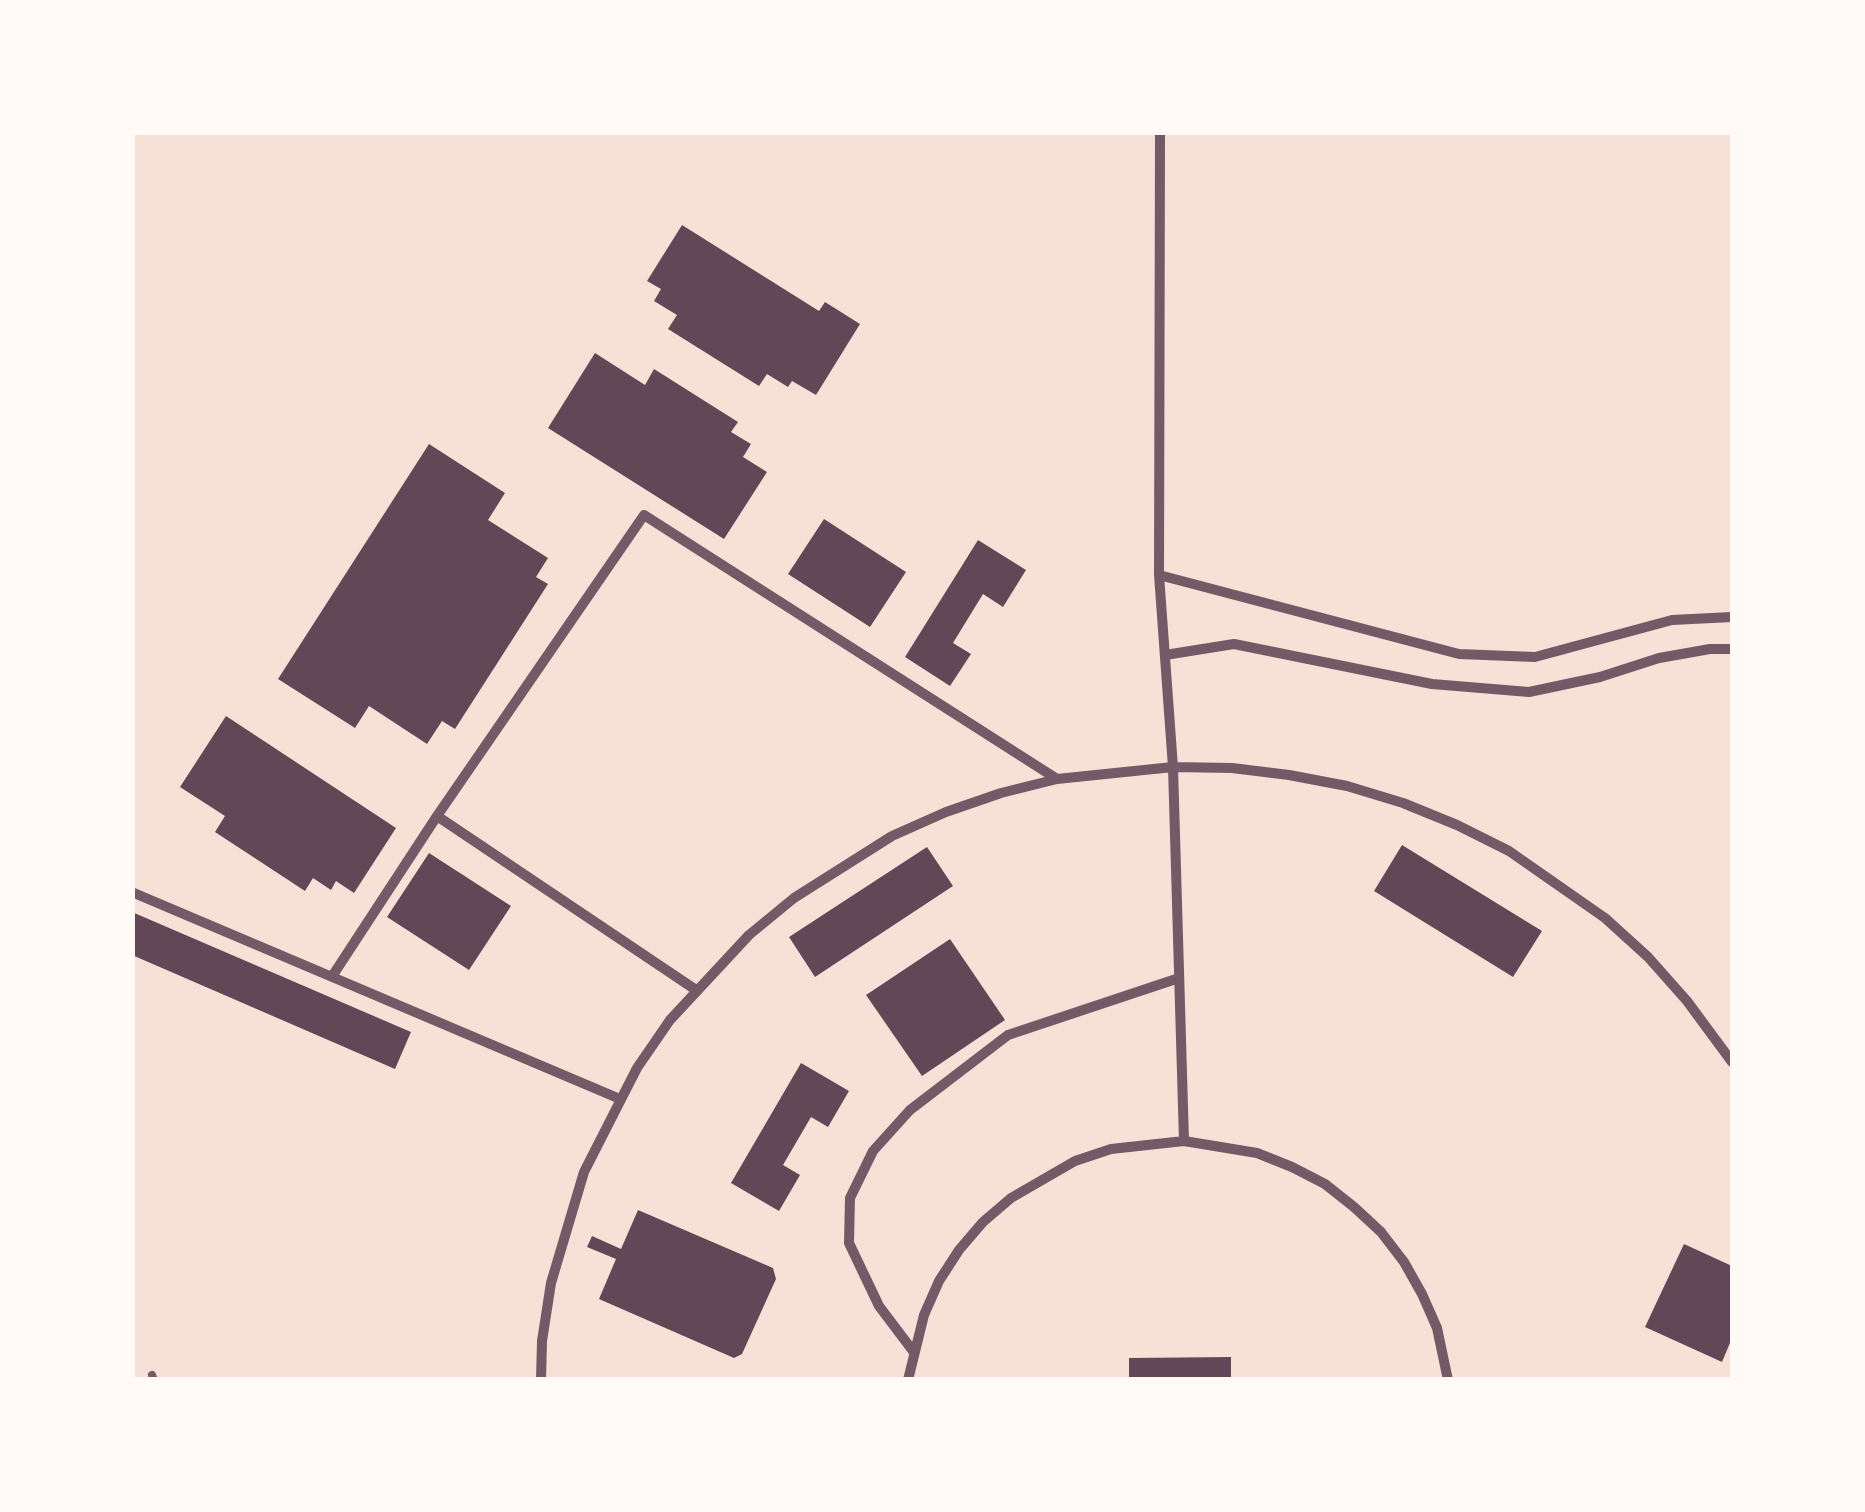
<!DOCTYPE html>
<html>
<head>
<meta charset="utf-8">
<style>
  body { margin:0 }
  #map { position:relative; width:1865px; height:1512px; overflow:hidden; background:#f7e1d7; font-family:Figtree,sans-serif }
  canvas { display:block }
  .frame { position:absolute; inset:0; border:135px solid #fffaf5; pointer-events:none }
</style>
</head>
<body>
<div id="map">
<canvas width="1865" height="1512"></canvas>
<div class="frame"></div>
</div>
<script>
const g = document.querySelector('canvas').getContext('2d');
g.lineJoin = 'round';
function fillPath(path, color) {
  g.fillStyle = color;
  g.fill(path, 'evenodd');
}
function toPath(rows) {
  const path = new Path2D();
  for (const r of rows) {
    path.moveTo(r[0], r[1]);
    for (let i = 2; i < r.length; i += 2) path.lineTo(r[i], r[i + 1]);
  }
  return path;
}
function stroke(path, color, width, dash) {
  g.strokeStyle = color;
  g.lineWidth = width;
  g.lineCap = dash ? 'butt' : 'round';
  g.setLineDash(dash || []);
  g.stroke(path);
}
fillPath(toPath([
  [682,225,819,311,825,302,860,324,816,395,792,381,788,387,767,374,759,386,668,329,677,315,654,301,661,289,647,281],
  [595,353,645,385,654,369,738,422,731,432,751,444,743,457,767,472,724,539,548,428],
  [429,444,505,493,488,520,548,558,536,577,548,584,455,729,442,721,427,744,369,706,355,728,278,679],
  [824,519,906,572,870,627,788,574],
  [978,540,1026,570,1003,607,983,594,953,643,971,654,950,686,905,657],
  [226,716,396,828,354,893,336,881,331,890,313,878,305,891,215,832,225,816,180,787],
  [1402,845,1542,931,1513,977,1374,891],
  [927,847,953,886,815,977,789,937],
  [429,853,511,906,469,970,387,917],
  [132,912,411,1032,395,1069,132,955],
  [950,939,1005,1020,922,1076,866,995],
  [801,1063,849,1091,828,1127,811,1117,783,1165,800,1175,779,1211,731,1183],
  [638,1210,773,1268,776,1279,742,1354,734,1358,599,1299,616,1259,587,1247,592,1236,621,1249],
  [1684,1244,1732,1266,1732,1338,1722,1362,1645,1327],
  [1231,1357,1231,1380,1129,1380,1129,1358]
]), '#644757');
stroke(toPath([
  [152,1375,154,1380]
]), '#755966', 8);
stroke(toPath([
  [1160,132,1159,575,1173,767,1184,1141],
  [1159,575,1459,654,1535,657,1672,620,1732,617],
  [1165,655,1234,644,1432,684,1529,692,1600,677,1659,658,1710,649,1732,649],
  [134,893,620,1099],
  [333,975,437,816],
  [696,990,437,816,644,515,1057,779],
  [913,1351,879,1306,849,1243,850,1198,873,1151,910,1110,1008,1035,1179,978],
  [541,1380,542,1341,551,1283,584,1172,637,1068,670,1020,749,935,794,898,892,836,946,812,1001,793,1057,779,1173,767,1232,768,1289,775,1347,786,1403,803,1457,825,1509,851,1605,918,1648,957,1687,1001,1732,1062],
  [908,1380,924,1315,939,1281,959,1250,983,1222,1011,1198,1075,1161,1111,1149,1184,1141,1257,1153,1292,1167,1325,1184,1354,1207,1381,1232,1404,1262,1422,1294,1437,1328,1448,1380]
]), '#755966', 10);
</script>
</body>
</html>
